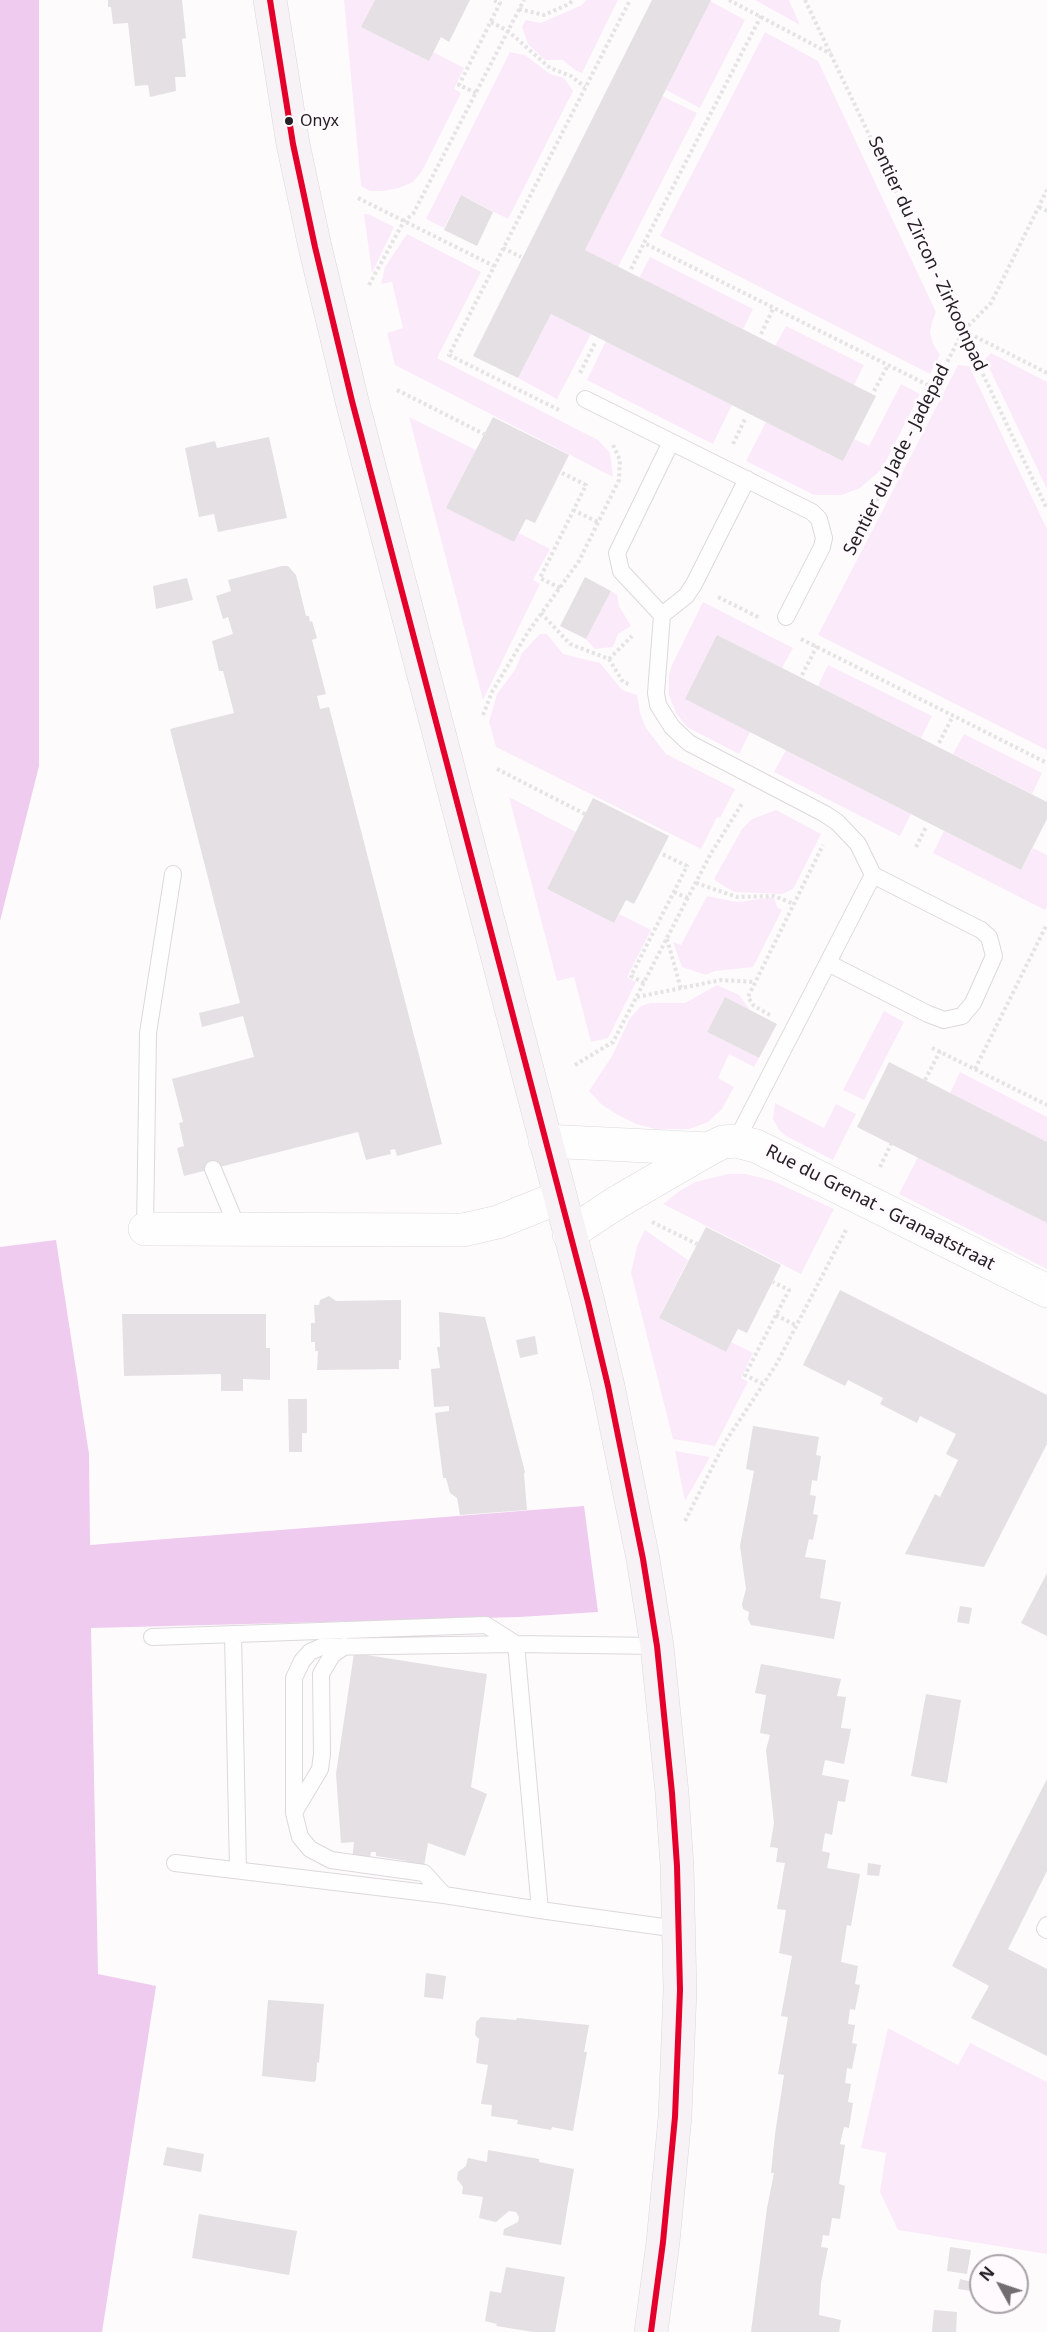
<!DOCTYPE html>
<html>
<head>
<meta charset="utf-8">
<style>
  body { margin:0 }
  #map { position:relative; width:1047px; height:2332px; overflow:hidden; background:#fefbfd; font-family:"Noto Sans",sans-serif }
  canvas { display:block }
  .north { position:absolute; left:969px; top:2254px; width:60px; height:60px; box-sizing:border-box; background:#fffafe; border:2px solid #a8a3a7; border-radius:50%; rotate:310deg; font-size:16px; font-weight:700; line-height:24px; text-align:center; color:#252025 }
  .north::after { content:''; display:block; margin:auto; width:21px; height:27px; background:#716d71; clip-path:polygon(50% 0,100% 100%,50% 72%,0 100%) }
</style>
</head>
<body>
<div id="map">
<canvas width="1047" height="2332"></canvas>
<div class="north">N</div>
</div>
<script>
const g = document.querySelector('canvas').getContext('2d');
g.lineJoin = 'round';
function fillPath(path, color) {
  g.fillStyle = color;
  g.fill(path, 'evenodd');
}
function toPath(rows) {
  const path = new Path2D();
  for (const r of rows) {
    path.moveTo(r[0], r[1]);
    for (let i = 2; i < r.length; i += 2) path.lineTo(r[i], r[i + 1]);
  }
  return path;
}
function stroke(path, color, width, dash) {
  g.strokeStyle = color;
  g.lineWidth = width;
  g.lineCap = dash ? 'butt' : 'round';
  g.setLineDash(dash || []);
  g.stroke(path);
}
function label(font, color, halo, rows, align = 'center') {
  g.font = font + ' "Noto Sans",sans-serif';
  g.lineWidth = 6;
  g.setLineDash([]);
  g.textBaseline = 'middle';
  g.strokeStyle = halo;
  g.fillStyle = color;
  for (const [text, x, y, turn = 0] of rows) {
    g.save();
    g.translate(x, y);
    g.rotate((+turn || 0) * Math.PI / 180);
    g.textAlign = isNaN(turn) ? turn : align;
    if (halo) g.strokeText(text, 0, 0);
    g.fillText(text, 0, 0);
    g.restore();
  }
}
fillPath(toPath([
  [344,0,375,0,362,27,429,61,433,52,464,68,454,89,461,93,422,171,413,182,399,188,384,191,370,191,361,186],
  [586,0,618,0,582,73,575,70,563,60,545,60,528,44,522,27,526,20,541,23,582,5],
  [755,0,789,0,800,25],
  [710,1,745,20,700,108,666,90],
  [765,32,818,61,936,312,932,322,930,333,933,344,940,355,930,374,660,236],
  [510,52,525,55,550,74,564,78,573,91,508,219,461,195,444,228,426,219],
  [662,96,697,113,618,267,585,250],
  [364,214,368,214,394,227,372,273],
  [407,234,481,272,437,358,598,440,610,453,613,477,395,365,387,333,403,328,392,282,381,284,385,267],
  [650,257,753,309,743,329,639,278],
  [551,314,591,334,557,399,518,378],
  [786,326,864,365,854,385,775,346],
  [606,341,732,405,713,444,587,380],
  [991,353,1047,382,1047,489,985,359],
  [958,365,969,366,1047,529,1047,750,818,635],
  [901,384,920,394,882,469,860,488,842,495,814,495,746,461,766,422,843,460,854,439,869,446],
  [409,417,476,450,447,508,514,542,519,533,550,549,533,580,540,584,483,700],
  [611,591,617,595,619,606,631,626,618,634,613,647,595,649,586,639],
  [703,602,793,648,782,668,717,635,750,732,739,754,687,727,676,713,669,695,669,675,672,665],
  [540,634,547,634,563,654,600,663,622,690,637,695,640,713,646,728,666,754,735,789,720,818,717,817,701,849,496,747,489,722,497,694,515,670,522,653],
  [828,665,932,716,921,738,818,686],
  [964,734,1042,773,1032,794,953,754],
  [786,750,911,814,900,836,774,772],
  [509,797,576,832,547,889,614,923,619,914,651,930,627,977,636,982,608,1038,591,1042,574,977,557,981],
  [776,810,821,834,793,889,782,894,734,892,719,883,714,879,742,829,752,819],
  [944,831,1021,870,1033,848,1047,855,1047,905,1045,910,933,853],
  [707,896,737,902,774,897,777,907,782,910,753,967,715,971,706,975,682,967,673,942,681,945],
  [717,985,739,995,750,1010,725,997,707,1032,759,1058,754,1067,729,1054,718,1078,734,1087,722,1109,708,1122,690,1129,655,1129,636,1124,618,1115,602,1105,589,1091,612,1056,630,1018,641,1006,650,1003,685,1003],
  [884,1011,904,1022,864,1100,843,1090],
  [960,1072,1047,1117,1047,1142,950,1093],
  [775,1103,824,1128,836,1104,856,1114,833,1160,786,1136,779,1130,773,1119],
  [918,1157,1047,1223,1047,1269,899,1194],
  [728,1174,746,1174,773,1181,834,1209,801,1274,663,1204,678,1192,695,1182],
  [645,1230,688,1260,659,1318,726,1352,731,1342,753,1353,741,1378,748,1382,715,1446,673,1439,631,1273,637,1246],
  [675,1451,710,1457,685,1501,680,1477],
  [888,2028,958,2065,970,2043,1047,2082,1047,2254,898,2230,880,2192,886,2153,861,2148]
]), '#fbebfa');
fillPath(toPath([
  [0,0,39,0,39,766,0,921],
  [56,1240,89,1454,90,1545,584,1506,598,1612,520,1617,91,1628,98,1974,156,1986,102,2332,0,2332,0,1247]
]), '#efcbef');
fillPath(toPath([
  [108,0,182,0,186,38,182,39,186,77,175,77,176,91,150,97,148,85,135,86,128,23,113,24,111,7,108,7],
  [375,0,470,0,449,42,441,37,429,61,361,27],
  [652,0,711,0,585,250,876,396,843,461,551,314,518,378,473,356],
  [461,195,493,212,477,246,444,230],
  [493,417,569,455,535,523,526,519,514,542,446,508],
  [269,437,287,518,218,532,214,514,199,517,185,448,215,441,217,448],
  [282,566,288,566,296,575,306,616,309,616,310,622,312,621,317,638,312,640,326,694,317,696,320,709,329,707,442,1144,397,1156,395,1149,390,1150,391,1154,366,1160,358,1132,184,1176,177,1148,184,1146,179,1123,183,1122,172,1079,254,1057,243,1016,202,1027,199,1013,240,1003,170,729,234,713,223,671,219,671,212,641,233,634,228,617,223,619,216,596,231,591,228,580],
  [585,577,611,591,586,639,560,626],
  [187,578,193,600,156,609,153,586],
  [717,635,1047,802,1047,819,1021,870,685,699],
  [593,798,669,836,634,904,626,900,614,923,547,889],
  [725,997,777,1024,759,1058,707,1032],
  [889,1062,1047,1142,1047,1223,857,1127],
  [706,1227,781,1265,747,1333,738,1329,726,1352,659,1318],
  [840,1290,1047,1395,1047,1444,984,1567,905,1554,935,1494,940,1497,958,1460,946,1454,956,1434,920,1416,917,1423,880,1404,883,1398,848,1380,845,1386,803,1365],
  [329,1296,336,1301,401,1300,401,1360,399,1360,399,1369,317,1370,318,1351,315,1351,315,1342,311,1342,311,1323,315,1323,314,1305,319,1305,320,1300],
  [439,1312,485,1317,525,1472,524,1474,527,1510,460,1515,457,1498,450,1493,446,1478,443,1478,435,1413,449,1411,449,1406,434,1407,431,1369,440,1368,437,1347,440,1347],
  [122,1314,266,1314,266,1348,270,1348,270,1380,243,1379,243,1391,221,1391,221,1374,124,1376],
  [535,1336,538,1354,520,1358,516,1340],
  [288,1399,307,1399,307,1433,302,1433,302,1452,289,1452],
  [753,1426,819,1437,816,1455,821,1456,817,1481,812,1480,810,1495,816,1496,813,1514,818,1515,813,1540,809,1539,805,1557,826,1560,820,1598,841,1602,834,1639,751,1625,748,1619,749,1612,743,1609,742,1604,746,1589,740,1546,754,1471,746,1469],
  [1047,1573,1047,1636,1021,1623],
  [960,1606,972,1608,969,1624,957,1622],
  [354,1653,487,1674,471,1787,487,1794,465,1856,428,1843,423,1872,406,1869,407,1861,376,1856,376,1852,371,1852,369,1864,352,1861,354,1842,341,1843,336,1774],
  [761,1664,841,1679,837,1696,846,1697,841,1728,851,1729,844,1764,825,1760,822,1775,849,1780,845,1802,838,1801,832,1835,825,1833,822,1851,830,1853,827,1868,860,1874,851,1926,847,1925,841,1962,858,1966,855,1984,860,1985,855,2010,850,2009,848,2024,855,2025,852,2043,857,2044,852,2069,847,2068,845,2083,851,2084,848,2102,853,2103,849,2128,844,2127,840,2144,845,2145,839,2184,845,2186,840,2219,832,2218,829,2236,823,2235,821,2247,828,2248,821,2283,819,2315,841,2320,839,2332,751,2332,767,2208,774,2173,771,2173,775,2134,784,2075,778,2074,788,2017,781,2016,792,1956,779,1953,786,1910,777,1909,785,1863,776,1862,778,1848,770,1847,774,1823,766,1750,770,1735,760,1733,766,1695,755,1693],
  [926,1694,961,1700,947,1783,911,1776],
  [1047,1779,1047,1871,1008,1949,1047,1969,1047,2056,971,2018,989,1986,952,1966],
  [868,1863,881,1865,879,1876,867,1875],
  [426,1973,446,1976,443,1999,424,1997],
  [268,2000,324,2004,319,2063,317,2062,316,2080,314,2082,262,2076],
  [481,2017,516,2020,517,2018,589,2025,584,2052,587,2052,573,2131,552,2127,551,2130,517,2124,518,2120,491,2116,492,2105,481,2104,488,2065,476,2063,479,2039,475,2035,476,2022],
  [167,2147,204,2154,201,2172,163,2165],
  [488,2150,539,2159,539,2162,574,2169,561,2245,503,2235,504,2229,518,2222,519,2217,516,2212,509,2211,496,2222,479,2218,483,2197,462,2194,463,2187,457,2179,458,2172,466,2166,468,2158,487,2162],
  [199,2214,297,2231,289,2275,192,2258],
  [950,2247,971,2250,967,2274,947,2271],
  [506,2267,565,2277,555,2332,534,2332,496,2326,497,2324,485,2321,490,2291,501,2293],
  [960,2279,972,2282,971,2291,958,2289],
  [934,2310,957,2312,956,2332,932,2332]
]), '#e4e0e3');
const lane = toPath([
  [585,399,812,512,819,519,824,538,822,547,786,617],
  [671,442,617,553,621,571,662,615,686,596,694,584,747,479],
  [662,615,656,693,658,705,672,727,689,743,825,814,837,822,858,844,873,875,736,1141],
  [828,963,928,1014,944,1020,962,1016,973,1003,994,956,989,937,981,930,873,875],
  [213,1169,238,1229],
  [145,1229,148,1033,173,874],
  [233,1634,238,1869],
  [152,1637,486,1625,516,1644,540,1910],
  [295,1811,320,1769,322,1754,321,1674,332,1655,345,1646],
  [175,1863,444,1895,540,1910,678,1929],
  [444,1895,424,1873,331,1860,310,1849,300,1837,294,1813,294,1678,302,1661,310,1652,321,1647,516,1644,657,1646],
  [1047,1925,1045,1929,1047,1930]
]);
const street = toPath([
  [545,1141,709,1149],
  [145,1229,463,1230,498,1222,560,1197],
  [569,1234,616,1203,709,1149,723,1142,736,1141,756,1146,1047,1291]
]);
const secondary = toPath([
  [270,0,293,144,315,247,352,401,588,1302,608,1386,643,1559,657,1646,672,1793,677,1866,680,1990,675,2117,663,2242,651,2332]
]);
stroke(lane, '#dcd8db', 18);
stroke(street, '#dcd8db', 34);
stroke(secondary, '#dcd8db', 34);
stroke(toPath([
  [729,0,831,54],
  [805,0,1047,509],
  [519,9,544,15,569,4,573,0],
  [761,16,644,243,934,388],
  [491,22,508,31,550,68,571,76,585,87],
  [476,93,459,85,500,3,493,0],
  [358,198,494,266],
  [1039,207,1047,211],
  [503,248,521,257],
  [631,269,644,243],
  [369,285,404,221,413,214,524,0],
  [964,331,1047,373],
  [761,334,774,307],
  [580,373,596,341],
  [397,390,484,434],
  [874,391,888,365],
  [559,410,449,355,630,0],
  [733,444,746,417],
  [573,510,598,522],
  [852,549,963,331,991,303,1047,190],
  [560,588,540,578,586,485,560,472],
  [718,597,760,618],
  [541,613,570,644,609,659,623,682,631,685],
  [801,639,1047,763],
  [609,659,632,636],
  [802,675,817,646],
  [483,715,492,692,528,632,579,561,619,480,620,460,613,445],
  [939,743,953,716],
  [497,769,585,814],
  [916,847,926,827],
  [696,883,737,897,774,896,794,904],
  [674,892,688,898],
  [667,939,681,989],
  [644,983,631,976,687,866,660,853],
  [637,997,721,980,755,982],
  [770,1015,754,1006,748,997,823,845],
  [932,1048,1047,1105],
  [575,1065,613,1042,710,855,743,802],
  [975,1069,1047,924],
  [925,1080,940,1051],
  [880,1167,891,1144],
  [652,1222,697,1244],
  [776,1315,797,1326],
  [763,1384,745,1375,789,1290,773,1282],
  [685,1521,725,1442,776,1365,846,1230]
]), '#e4e4e4', 4, [3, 3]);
stroke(lane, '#fffeff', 16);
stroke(street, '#fffeff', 33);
stroke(secondary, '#f6f2f5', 33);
stroke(toPath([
  [270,0,293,144,315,247,352,401,588,1302,608,1386,643,1559,657,1646,672,1793,677,1866,680,1990,675,2117,663,2242,651,2332]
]), '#e4002b', 6);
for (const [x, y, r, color] of [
  [289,121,5,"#252025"]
]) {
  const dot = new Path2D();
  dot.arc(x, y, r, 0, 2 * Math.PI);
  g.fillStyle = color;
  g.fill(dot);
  stroke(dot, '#fffafe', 2);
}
label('16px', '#252025', '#fffafe', [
  ["Onyx",300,121]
], 'left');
label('18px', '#252025', '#fffafe', [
  ["Sentier du Zircon - Zirkoonpad",927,254,65],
  ["Sentier du Jade - Jadepad",897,460,-63],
  ["Rue du Grenat - Granaatstraat",880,1208,27]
]);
</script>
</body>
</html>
